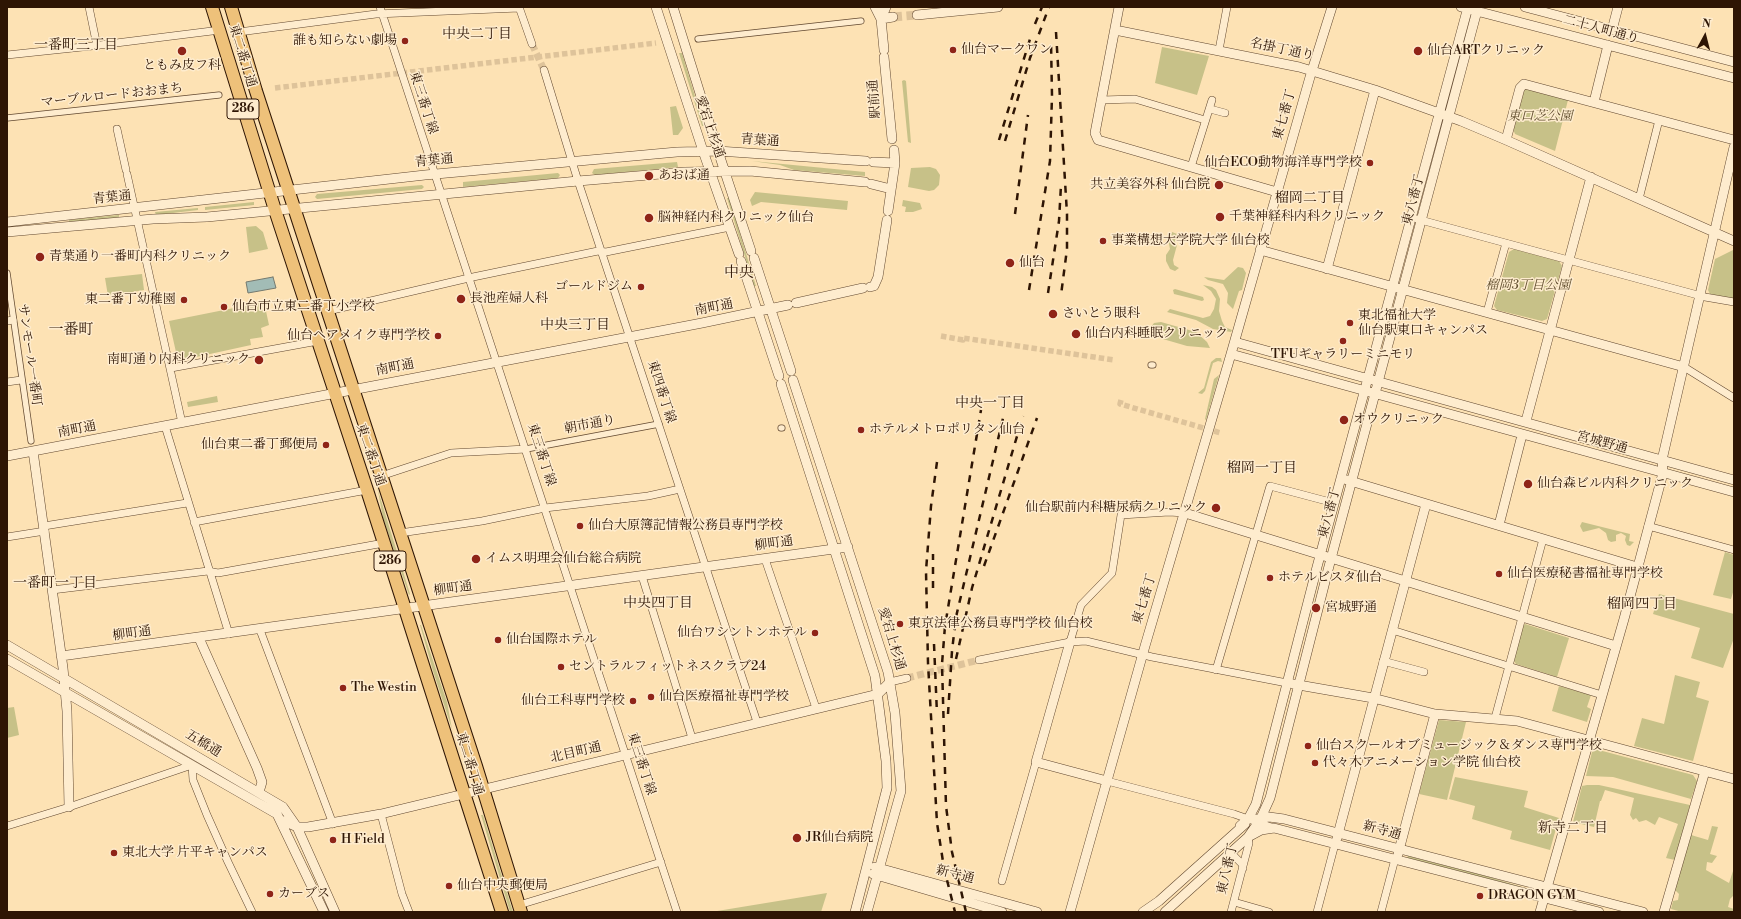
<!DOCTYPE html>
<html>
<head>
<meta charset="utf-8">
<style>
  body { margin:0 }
  #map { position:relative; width:1741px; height:919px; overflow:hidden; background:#fde2b4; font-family:"Libre Bodoni",serif }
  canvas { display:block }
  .frame { position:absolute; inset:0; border:8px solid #2e1504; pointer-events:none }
  .north { position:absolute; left:1685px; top:16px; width:40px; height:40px; -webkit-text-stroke:3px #feecce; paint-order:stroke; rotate:7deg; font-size:11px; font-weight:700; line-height:16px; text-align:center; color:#2e1504 }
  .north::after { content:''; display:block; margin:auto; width:14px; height:18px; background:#2e1504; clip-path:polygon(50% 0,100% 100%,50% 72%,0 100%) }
</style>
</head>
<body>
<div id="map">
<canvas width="1741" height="919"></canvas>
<div class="frame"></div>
<div class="north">N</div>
</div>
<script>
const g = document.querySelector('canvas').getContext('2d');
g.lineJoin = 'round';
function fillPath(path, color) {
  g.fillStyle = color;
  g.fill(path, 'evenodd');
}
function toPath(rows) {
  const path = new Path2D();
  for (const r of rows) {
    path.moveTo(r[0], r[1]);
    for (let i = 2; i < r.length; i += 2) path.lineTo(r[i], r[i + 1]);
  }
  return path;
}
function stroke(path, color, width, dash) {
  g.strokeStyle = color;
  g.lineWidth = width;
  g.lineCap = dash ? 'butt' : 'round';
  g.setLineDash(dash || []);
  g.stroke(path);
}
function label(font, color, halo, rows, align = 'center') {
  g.font = font + ' "Libre Bodoni","Noto Serif JP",serif';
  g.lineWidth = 3;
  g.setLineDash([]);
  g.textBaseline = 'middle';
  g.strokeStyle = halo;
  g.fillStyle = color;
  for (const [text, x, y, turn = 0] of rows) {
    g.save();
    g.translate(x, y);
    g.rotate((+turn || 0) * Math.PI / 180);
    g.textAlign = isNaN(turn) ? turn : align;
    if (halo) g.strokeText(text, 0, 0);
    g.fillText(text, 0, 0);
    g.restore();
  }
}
fillPath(toPath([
  [1162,47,1209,56,1197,95,1155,83],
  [679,53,682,53,704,126,702,126],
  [904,80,906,81,911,143,908,142,902,81],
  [1527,89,1568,100,1555,151,1515,134,1513,129,1523,91],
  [676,106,683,128,678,135,673,135,670,107],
  [752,161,865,172,865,176,794,170,780,165],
  [677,162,678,167,595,175,592,173,594,169],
  [930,167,936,169,940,175,939,185,934,190,929,191,908,187,911,168],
  [558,173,560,175,558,178,463,187,463,182],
  [422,185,424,187,422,189,317,199,315,197,317,194],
  [755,192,848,201,847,210,761,202,752,206,750,200],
  [727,198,729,198,756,286,754,286],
  [903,200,920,203,922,209,913,212,905,212,906,207,902,206],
  [254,202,254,205,205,210,205,207],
  [198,208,198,210,156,215,155,212],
  [119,215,119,218,69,222,69,220],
  [256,226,263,232,268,249,249,253,246,227],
  [1172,232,1177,234,1175,242,1177,245,1173,260,1174,265,1179,268,1175,271,1170,269,1166,261,1166,255,1170,249,1168,239],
  [1514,249,1559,261,1562,266,1547,319,1542,321,1497,310,1494,306,1509,252],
  [1733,250,1734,251,1734,299,1710,294,1708,290,1715,259],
  [1238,267,1243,268,1246,273,1242,290,1239,291,1233,309,1227,303,1228,293,1223,284,1208,280,1204,277,1224,280],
  [142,274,144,290,108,296,105,278],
  [1203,285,1212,287,1216,290,1220,299,1219,311,1222,321,1225,327,1232,330,1231,332,1213,329,1196,320,1167,312,1170,309,1203,318,1210,316,1214,309,1216,299,1211,291],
  [1175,289,1203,297,1204,300,1202,301,1174,294,1173,290],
  [264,302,269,325,261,328,263,337,250,339,251,345,178,361,169,321],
  [1161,322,1196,332,1207,342,1210,348,1187,346,1156,337,1152,333,1151,327,1154,323],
  [1216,358,1221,358,1222,362,1218,361,1213,363,1205,391,1202,394,1198,393,1204,388,1211,362],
  [1219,375,1206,420,1205,419,1214,379],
  [217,396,218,402,188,407,187,402],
  [355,416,410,594,409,595,383,518,378,491],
  [1582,522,1630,534,1629,541,1634,542,1630,546,1627,545,1625,540,1626,536,1621,533,1616,535,1616,541,1611,542,1608,540,1606,533,1599,528,1583,532,1580,526],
  [1725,552,1734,555,1734,589,1731,599,1713,595],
  [1659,594,1734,614,1734,638,1723,668,1691,658,1700,628,1653,614],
  [1525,624,1569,638,1557,677,1516,664,1514,661,1522,627],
  [420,625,421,625,447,702,452,729,463,763,433,671],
  [1675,675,1700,682,1696,697,1709,701,1693,761,1634,746,1642,718,1664,724],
  [1559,686,1591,695,1587,707,1591,709,1587,722,1552,711],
  [14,707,19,735,7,738,7,708],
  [1439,720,1466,722,1447,800,1419,794],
  [1595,749,1693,775,1697,781,1691,799,1613,777,1586,776,1592,752],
  [1455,777,1528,791,1524,807,1559,818,1550,850,1510,839,1512,831,1472,819,1475,806,1449,799],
  [1587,785,1599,785,1690,805,1675,860,1666,858,1678,824,1659,817,1655,825,1646,820,1639,822,1636,818,1633,820,1630,815,1634,798,1605,790,1601,801,1600,801,1594,827,1573,822,1582,786],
  [481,815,483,815,513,912,510,912],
  [1712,826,1718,827,1710,854,1717,856,1712,863,1707,862,1706,870,1729,883,1734,868,1734,895,1730,899,1728,907,1734,909,1734,912,1682,912,1671,909,1673,901,1678,900,1679,894,1675,890,1691,835,1708,840],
  [1408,856,1486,876,1532,890,1407,858],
  [827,893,821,912,711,912]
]), '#c7c188');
const water = toPath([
  [273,277,276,288,248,293,246,282,273,277]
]);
fillPath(water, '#a2bcb6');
stroke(water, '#74796f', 1);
stroke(toPath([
  [275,88,656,43],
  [941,336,963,340,963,338,1114,360],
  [1121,400,1120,404,1221,433]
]), '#dec39a', 5.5, [5.5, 3]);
stroke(toPath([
  [532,44,544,70],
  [907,678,979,660]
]), '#dec39a', 7, [7, 3.5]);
stroke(toPath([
  [893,17,917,15]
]), '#dec39a', 9, [9, 4.5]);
const pedestrian = toPath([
  [698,39,861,21],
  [7,118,219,95],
  [7,273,31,441],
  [1151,365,1153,365],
  [781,428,782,428],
  [526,449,659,424]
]);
const minor = toPath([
  [89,7,97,46],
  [380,7,677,912],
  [519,7,532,44],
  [239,32,376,14,519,8],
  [1219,50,1227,7],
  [7,55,92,46,220,30],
  [544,70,578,181,757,722],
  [1102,100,1135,99,1205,120],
  [1210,109,1225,113],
  [117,129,126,170],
  [1191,167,1212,100],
  [127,174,182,423],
  [1639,199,1659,120],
  [1417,219,1705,297,1734,302],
  [328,311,473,277,598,251,606,252,730,227],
  [1487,312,1506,243],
  [7,321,13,320],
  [1684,367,1734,398],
  [171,368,318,341],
  [7,382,21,380],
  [165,426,229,634],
  [381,476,451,453,526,449],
  [194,522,367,490],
  [44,526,187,503],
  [1648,526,1734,550],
  [400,533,482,521,545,508,648,496,680,489],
  [7,537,45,531],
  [765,559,816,708],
  [642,576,692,738],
  [52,590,208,571,218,573,384,543],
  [260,630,333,824],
  [1392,630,1602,695],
  [1070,642,1081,605,1112,573,1121,515,1169,512,1185,513],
  [979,660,1070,642,1086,641,1152,657,1287,683],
  [1383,661,1424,672],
  [1216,670,1270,486,1334,503],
  [890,682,907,678],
  [1495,718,1543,539],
  [1107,781,1234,814,1274,828],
  [381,814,402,894,409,912],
  [7,826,69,807,192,765,193,780,207,815,228,862,252,912],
  [1230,852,1242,864,1243,868],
  [1002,881,1036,762],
  [1234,902,1269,912],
  [519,905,661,862],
  [1231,912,1249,843,1248,837],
  [1317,912,1335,844],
  [1381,912,1395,859]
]);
const tertiary = toPath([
  [656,7,703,151,739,254],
  [673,7,718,151,751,251],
  [875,7,881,19,884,50],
  [1119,7,1095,133,1098,140,1277,192],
  [1461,7,1734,78],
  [1525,7,1734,62],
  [917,15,998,7],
  [881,19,886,7],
  [881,19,893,17],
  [1115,30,1299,67,1375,90,1461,121,1506,140,1734,241],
  [1612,30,1618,7],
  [884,57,892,139],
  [1594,102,1608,45],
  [1506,140,1520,88,1524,84,1734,140],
  [873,162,895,163],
  [871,184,891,189],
  [888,211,895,163,894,150],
  [7,222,425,175,677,152,718,151,866,161],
  [7,232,153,219,207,217,578,181,684,172,750,171,865,182],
  [1260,250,1684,367],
  [754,258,791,371],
  [741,261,779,376],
  [1327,269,1375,90],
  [870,287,874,286,878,277,887,220],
  [796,303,863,288],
  [1235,342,1734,480],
  [1231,354,1734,492],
  [793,380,888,672,895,713,901,791,867,912],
  [781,384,875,676,886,761,887,788,855,912],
  [1526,421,1591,177],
  [33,451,63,668,67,711,69,807],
  [7,456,702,323,788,305],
  [1347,480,1637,567],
  [1185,513,1616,646],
  [1499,525,1522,435],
  [199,638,257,768,262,782,259,792],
  [1070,642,1036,762,1107,781],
  [7,645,283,807,297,827,335,912],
  [61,656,848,547],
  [7,659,277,814,324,912],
  [1293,684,1373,698,1435,714,1517,721,1734,779],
  [1257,819,1269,817,1284,819,1643,912],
  [281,820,297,827,308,827,381,814,878,694,890,682],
  [1240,826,1248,819,1256,804,1317,567,1468,7],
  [1248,837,1260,820,1270,798,1328,570,1478,7],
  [1337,838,1426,504],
  [1398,854,1435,714],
  [875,867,1037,912],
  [873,874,1002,912],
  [1070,912,1145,646,1231,354,1310,77,1332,7],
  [1143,912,1159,901,1245,824],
  [1165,912,1248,837,1261,830,1274,828,1599,912],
  [1540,912,1624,619,1663,473,1662,460,1734,147],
  [1664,912,1705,771]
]);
const trunk = toPath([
  [212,7,275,210,367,490,502,912],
  [231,7,256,91,476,766,521,912]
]);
stroke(pedestrian, '#624830', 7);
stroke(minor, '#624830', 8);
stroke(tertiary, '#624830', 10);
stroke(trunk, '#2e1504', 14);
stroke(pedestrian, '#feecce', 5.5);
stroke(minor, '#feecce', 7);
stroke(tertiary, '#feecce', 9);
stroke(trunk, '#eec17a', 12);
stroke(toPath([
  [1035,24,1042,7],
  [1056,32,1067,214,1067,249,1061,295],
  [999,140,1030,39],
  [1005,141,1030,58,1049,7],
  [1015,214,1028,115],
  [1029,290,1050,161,1052,96,1051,41],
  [1048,293,1059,221,1061,185],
  [937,462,931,506,926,571,928,663,937,823,944,868,955,912],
  [984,566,1037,418],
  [933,588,933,554],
  [934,644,937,714],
  [956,659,972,588,1023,416],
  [948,714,952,651,956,617,1004,414],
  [966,912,952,852,946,806,942,664,945,626,981,410]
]), '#2e1504', 2.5, [7, 7]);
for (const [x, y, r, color] of [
  [405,41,4,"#8f2418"],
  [953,50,4,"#8f2418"],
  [182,51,5,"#8f2418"],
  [1418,51,5,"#8f2418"],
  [1370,163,4,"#8f2418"],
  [649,176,5,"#8f2418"],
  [1219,185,5,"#8f2418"],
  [1220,217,5,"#8f2418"],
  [649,218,5,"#8f2418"],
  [1103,241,4,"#8f2418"],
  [40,257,5,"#8f2418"],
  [1010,263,5,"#8f2418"],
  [641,287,4,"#8f2418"],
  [461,299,5,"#8f2418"],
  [184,300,4,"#8f2418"],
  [224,307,4,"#8f2418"],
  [1053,314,5,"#8f2418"],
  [1350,323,4,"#8f2418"],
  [1076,334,5,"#8f2418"],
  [438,336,4,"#8f2418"],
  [1343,341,4,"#8f2418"],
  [259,360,5,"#8f2418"],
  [1344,420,5,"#8f2418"],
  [861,430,4,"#8f2418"],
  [326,445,4,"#8f2418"],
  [1528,484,5,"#8f2418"],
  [1216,508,5,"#8f2418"],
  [580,526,4,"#8f2418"],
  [476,559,5,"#8f2418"],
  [1499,574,4,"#8f2418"],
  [1270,578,4,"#8f2418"],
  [1316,608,5,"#8f2418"],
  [900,624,4,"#8f2418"],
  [815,633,4,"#8f2418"],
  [498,640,4,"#8f2418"],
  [561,667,4,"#8f2418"],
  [343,688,4,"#8f2418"],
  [651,697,4,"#8f2418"],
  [633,701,4,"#8f2418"],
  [1308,746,4,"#8f2418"],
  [1315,763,4,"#8f2418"],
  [797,838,5,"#8f2418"],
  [333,840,4,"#8f2418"],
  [114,853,4,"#8f2418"],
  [449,886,4,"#8f2418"],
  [270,894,4,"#8f2418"],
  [1480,896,4,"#8f2418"]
]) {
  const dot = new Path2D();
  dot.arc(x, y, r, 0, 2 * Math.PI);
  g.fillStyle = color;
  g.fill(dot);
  stroke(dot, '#feecce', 1.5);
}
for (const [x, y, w] of [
  [243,109,32],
  [390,561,32]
]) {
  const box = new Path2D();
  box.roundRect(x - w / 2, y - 10, w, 20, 3);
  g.fillStyle = '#feecce';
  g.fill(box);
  stroke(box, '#2e1504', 1);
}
label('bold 12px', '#2e1504', null, [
  ["286",243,109],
  ["286",390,561]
]);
label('13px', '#2e1504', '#feecce', [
  ["二十人町通り",1601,30,15],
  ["名掛丁通り",1282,50,12],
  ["東二番丁通",242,56,73],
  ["マーブルロードおおまち",112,96,-6],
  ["駅前通",875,99,-95],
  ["東三番丁線",423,103,72],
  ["東七番丁",1285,115,-74],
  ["愛宕上杉通",709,127,71],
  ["青葉通",760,141,4],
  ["青葉通",434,161,-6],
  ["青葉通",112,198,-6],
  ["東八番丁",1414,200,-75],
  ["南町通",714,308,-11],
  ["サンモール一番町",29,355,82],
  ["南町通",395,368,-11],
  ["東四番丁線",661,392,72],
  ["朝市通り",590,425,-11],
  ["南町通",77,430,-11],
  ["宮城野通",1602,443,15],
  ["東二番丁通",370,455,71],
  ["東三番丁線",541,455,72],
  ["東八番丁",1330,513,-75],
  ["柳町通",774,544,-8],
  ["柳町通",453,589,-8],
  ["東七番丁",1145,599,-73],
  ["柳町通",132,634,-8],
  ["愛宕上杉通",891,639,73],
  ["五橋通",203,744,31],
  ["北目町通",576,753,-13],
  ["東二番丁通",469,764,73],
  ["東三番丁線",641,764,72],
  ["新寺通",1382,831,15],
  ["東八番丁",1228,869,-77],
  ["新寺通",955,875,14]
]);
label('13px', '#2e1504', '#feecce', [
  ["誰も知らない劇場",397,41,"right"],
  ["仙台マークワン",961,50],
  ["仙台ARTクリニック",1427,51],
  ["ともみ皮フ科",182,66,"center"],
  ["仙台ECO動物海洋専門学校",1362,163,"right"],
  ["あおば通",658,176],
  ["共立美容外科 仙台院",1210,185,"right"],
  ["千葉神経科内科クリニック",1229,217],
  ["脳神経内科クリニック仙台",658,218],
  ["事業構想大学院大学 仙台校",1111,241],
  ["青葉通り一番町内科クリニック",49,257],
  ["仙台",1019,263],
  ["ゴールドジム",633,287,"right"],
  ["長池産婦人科",470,299],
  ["東二番丁幼稚園",176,300,"right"],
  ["仙台市立東二番丁小学校",232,307],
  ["さいとう眼科",1062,314],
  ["東北福祉大学",1358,316],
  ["仙台駅東口キャンパス",1358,331],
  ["仙台内科睡眠クリニック",1085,334],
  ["仙台ヘアメイク専門学校",430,336,"right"],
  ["TFUギャラリーミニモリ",1343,355,"center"],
  ["南町通り内科クリニック",250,360,"right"],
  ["オウクリニック",1353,420],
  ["ホテルメトロポリタン仙台",869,430],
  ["仙台東二番丁郵便局",318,445,"right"],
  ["仙台森ビル内科クリニック",1537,484],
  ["仙台駅前内科糖尿病クリニック",1207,508,"right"],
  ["仙台大原簿記情報公務員専門学校",588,526],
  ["イムス明理会仙台総合病院",485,559],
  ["仙台医療秘書福祉専門学校",1507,574],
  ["ホテルビスタ仙台",1278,578],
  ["宮城野通",1325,608],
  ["東京法律公務員専門学校 仙台校",908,624],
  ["仙台ワシントンホテル",807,633,"right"],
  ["仙台国際ホテル",506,640],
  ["セントラルフィットネスクラブ24",569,667],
  ["The Westin",351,688],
  ["仙台医療福祉専門学校",659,697],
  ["仙台工科専門学校",625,701,"right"],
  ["仙台スクールオブミュージック＆ダンス専門学校",1316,746],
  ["代々木アニメーション学院 仙台校",1323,763],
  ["JR仙台病院",806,838],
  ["H Field",341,840],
  ["東北大学 片平キャンパス",122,853],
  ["仙台中央郵便局",457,886],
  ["カーブス",278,894],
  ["DRAGON GYM",1488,896]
], 'left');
label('italic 13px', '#645132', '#feecce', [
  ["東口芝公園",1540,117],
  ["榴岡3丁目公園",1528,286]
]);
label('14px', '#2e1504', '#feecce', [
  ["中央二丁目",477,35],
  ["一番町三丁目",76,46],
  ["榴岡二丁目",1310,199],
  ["中央三丁目",575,326],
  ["中央一丁目",990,404],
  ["榴岡一丁目",1262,469],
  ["一番町一丁目",55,584],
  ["中央四丁目",658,604],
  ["榴岡四丁目",1642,605],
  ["新寺二丁目",1573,829]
]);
label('15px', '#2e1504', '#feecce', [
  ["中央",739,273],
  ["一番町",71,330]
]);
</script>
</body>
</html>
